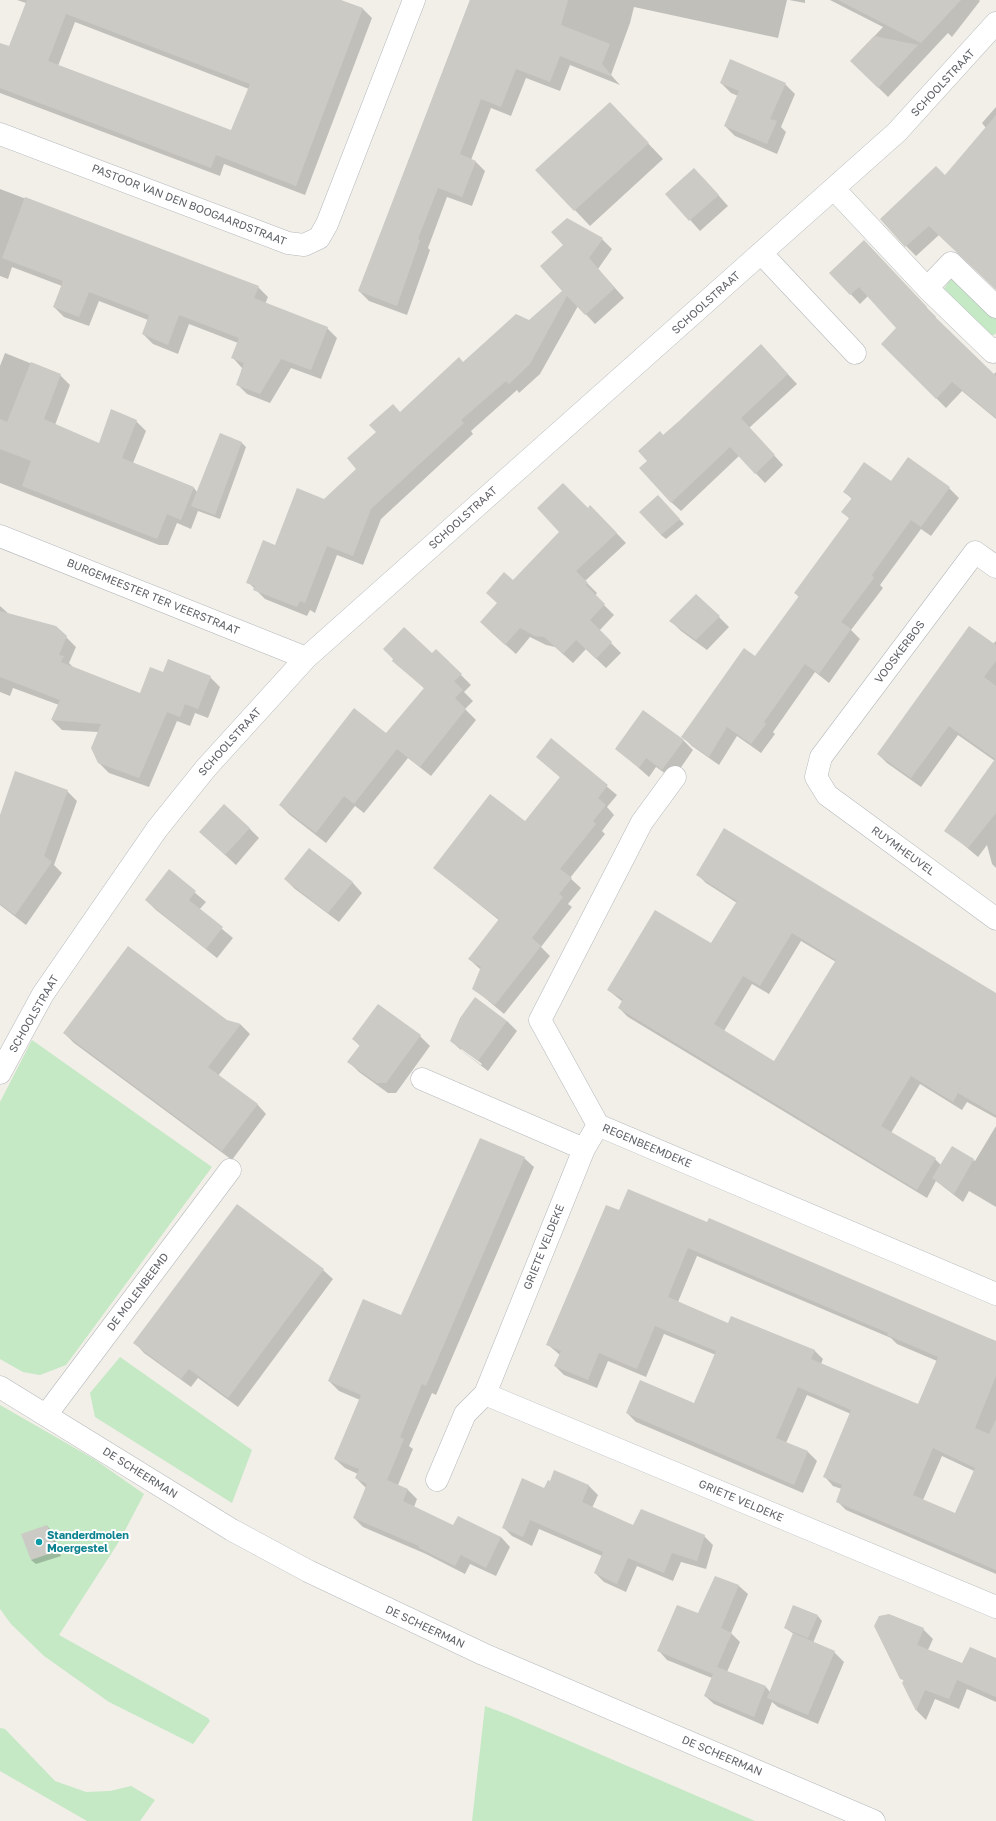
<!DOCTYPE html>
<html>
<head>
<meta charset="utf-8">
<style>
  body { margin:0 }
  canvas { display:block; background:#f1efe8 }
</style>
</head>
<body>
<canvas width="996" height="1821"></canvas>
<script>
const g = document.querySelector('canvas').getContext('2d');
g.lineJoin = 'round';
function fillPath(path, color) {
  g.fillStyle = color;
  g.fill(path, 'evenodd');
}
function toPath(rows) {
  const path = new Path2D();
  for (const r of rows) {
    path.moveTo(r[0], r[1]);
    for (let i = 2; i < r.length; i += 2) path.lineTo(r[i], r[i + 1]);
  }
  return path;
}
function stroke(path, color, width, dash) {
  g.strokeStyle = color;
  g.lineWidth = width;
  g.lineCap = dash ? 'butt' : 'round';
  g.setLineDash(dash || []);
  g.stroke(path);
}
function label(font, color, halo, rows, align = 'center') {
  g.font = font + ' "Golos Text",sans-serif';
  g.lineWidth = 4;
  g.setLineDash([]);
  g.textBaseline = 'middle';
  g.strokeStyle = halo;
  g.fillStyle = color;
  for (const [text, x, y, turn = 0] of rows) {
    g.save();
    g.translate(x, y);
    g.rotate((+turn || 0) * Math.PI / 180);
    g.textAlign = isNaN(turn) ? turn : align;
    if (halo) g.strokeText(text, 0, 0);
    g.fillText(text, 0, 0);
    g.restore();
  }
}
fillPath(toPath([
  [953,276,996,314,996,333,994,335,989,335,943,290],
  [32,1040,212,1167,66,1365,40,1375,23,1372,0,1359,0,1102],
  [120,1357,252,1450,232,1503,95,1417,90,1393],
  [0,1405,94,1459,144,1494,120,1540,59,1635,208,1718,210,1721,193,1744,109,1702,44,1656,11,1624,0,1609],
  [485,1706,509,1715,755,1821,472,1821],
  [0,1728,5,1729,55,1781,86,1792,110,1791,131,1786,155,1800,140,1821,87,1821,0,1771]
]), '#c5e8c5');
fillPath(toPath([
  [17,0,338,0,363,9,372,18,305,195,224,164,220,176,0,93,0,44,10,47,26,3],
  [75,22,249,89,231,132,58,66],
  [470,0,787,0,778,38,634,7,630,23,611,75,620,85,570,65,560,91,526,78,511,116,491,108,471,160,476,162,485,171,472,206,447,197,428,248,430,250,407,315,369,301,359,291],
  [789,0,805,0,805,3],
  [830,0,979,0,980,1,952,37,948,33,888,97,851,61,883,27],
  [721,83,785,84,795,94,781,127,786,132,777,154,735,136,725,126,738,96,731,93],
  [996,107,996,289,939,235,916,256,906,246,945,176,986,128,982,123],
  [624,118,663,159,590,226,537,170],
  [704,179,728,206,700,231,667,194],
  [0,189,258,287,268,297,265,304,327,328,337,338,321,379,291,368,270,403,247,394,238,385,242,368,233,358,238,343,189,324,178,354,153,344,143,334,148,320,99,301,89,326,64,317,54,307,62,286,12,267,8,279,0,276],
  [602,239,612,249,598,269,624,298,595,324,578,306,540,374,519,393,517,390,471,431,473,434,381,519,363,565,337,555,315,613,310,610,307,616,265,599,248,582,275,546,358,469,400,413,463,363,529,321,564,291],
  [831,273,912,293,936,317,935,319,993,375,996,372,996,419,962,391,946,408,882,344,897,328,868,296,860,304],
  [5,353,60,375,70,385,55,425,99,444,136,421,146,431,133,463,194,488,197,492,241,442,246,447,220,519,198,511,191,529,177,523,168,545,159,545,0,483,0,366],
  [770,355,797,384,749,428,783,465,765,483,739,456,681,511,671,502,664,436],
  [908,459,949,488,959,498,931,536,921,529,880,585,883,588,851,630,860,639,829,683,815,672,773,732,775,734,761,753,737,736,719,765,692,746,683,737,756,658,799,597,795,593,850,519,843,512,852,499,845,492,892,483],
  [658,497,684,524,666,539,661,535],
  [588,509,600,516,626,543,585,581,597,593,595,596,614,615,599,631,621,653,606,668,586,649,573,663,555,647,546,645,530,637,516,654,491,632,498,603,513,581],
  [0,606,10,615,66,637,76,647,69,663,73,667,141,694,164,673,210,677,220,687,208,718,195,713,190,726,177,721,149,787,109,773,99,763,98,732,62,730,52,720,59,705,13,688,10,696,0,692],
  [719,617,729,627,707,650,681,631,671,621],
  [996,641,996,868,992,864,987,845,978,857,946,830,995,761,958,735,921,787,887,763,878,754],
  [393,660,461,675,471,685,464,692,473,701,465,709,476,720,431,776,408,758,364,813,355,806,326,843,290,815,280,805,387,734,425,689],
  [551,740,617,795,607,807,614,815,602,831,605,834,570,878,581,888,568,904,572,907,541,947,550,956,504,1014,473,988,481,970,469,959,500,921,434,868,525,823,561,778,537,757],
  [683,740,693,750,673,779,656,767,649,777,616,748],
  [67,791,77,801,54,865,62,873,26,925,0,905,0,818],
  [249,828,259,838,236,865,200,832],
  [169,871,206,902,199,910,233,938,217,958,156,910,146,900],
  [697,874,996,995,996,1118,967,1102,962,1110,920,1084,891,1133,935,1159,941,1165,953,1148,975,1161,996,1126,996,1207,969,1191,963,1202,936,1181,927,1198,628,1017,619,1008,623,1002,608,990,711,944,737,903,706,883],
  [801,941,836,962,774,1062,724,1031,752,984,769,994],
  [285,879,352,882,362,893,339,922,295,889],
  [378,1005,420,1036,430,1046,396,1093,388,1093,359,1072,349,1062,360,1046,353,1039],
  [226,1021,241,1025,250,1034,218,1076,257,1104,266,1114,232,1160,74,1043,64,1033],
  [507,1021,517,1031,488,1071,462,1051,451,1041],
  [461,1047,482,1064,481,1065,461,1050],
  [524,1158,534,1167,436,1395,432,1393,409,1446,413,1449,398,1485,408,1490,417,1499,414,1507,453,1526,501,1537,510,1547,496,1576,470,1564,465,1574,426,1554,363,1527,354,1518,366,1488,356,1478,358,1474,345,1468,335,1459,360,1400,339,1391,329,1381,402,1316],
  [606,1206,996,1341,996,1574,846,1510,837,1501,842,1489,833,1486,825,1477,851,1414,807,1395,786,1443,808,1452,817,1461,803,1493,636,1422,627,1413,695,1404,716,1355,664,1334,646,1377,608,1361,597,1388,564,1375,555,1366,560,1355,547,1344],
  [697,1256,891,1338,897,1344,937,1361,918,1405,821,1364,823,1359,814,1350,728,1324,678,1302],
  [942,1456,974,1471,956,1515,923,1500],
  [323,1270,333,1279,238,1407,198,1378,191,1387,144,1353,135,1343],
  [555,1472,589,1486,598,1495,592,1508,633,1526,704,1536,713,1545,706,1569,681,1562,673,1581,637,1566,626,1592,604,1582,595,1573,602,1556,539,1529,532,1546,512,1536,503,1527,545,1489,550,1483],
  [47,1526,52,1531,61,1556,36,1564,31,1560],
  [716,1577,739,1586,748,1594,731,1633,740,1642,727,1672,766,1687,770,1692,794,1634,785,1628,818,1616,822,1621,813,1643,834,1652,844,1662,818,1724,778,1707,772,1702,763,1725,714,1704,705,1696,712,1678,667,1660,659,1651,698,1615],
  [923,1629,933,1639,928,1650,963,1664,996,1659,996,1702,967,1689,959,1709,935,1699,926,1720,917,1711,903,1683,904,1681,901,1678]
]), '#0003');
fillPath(toPath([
  [27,0,341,0,363,8,296,186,216,155,211,168,0,88,0,43,9,46],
  [66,14,250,84,231,130,48,61],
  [470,0,568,0,561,25,610,44,602,64,613,77,560,56,550,82,516,69,501,107,481,99,460,154,476,161,462,197,438,188,418,239,420,240,397,306,358,291],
  [838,0,961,0,921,43],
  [874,36,918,45,878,88,850,61],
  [730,59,786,83,770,119,777,121,767,144,724,126,739,91,720,83],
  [610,102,649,143,574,211,535,170],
  [996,115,996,290,929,226,905,247,880,219,936,166,945,175],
  [694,168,719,195,689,221,665,194],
  [25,197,259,286,254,298,328,327,311,370,281,359,260,394,236,385,244,363,231,358,239,338,179,315,168,345,142,334,149,315,89,292,79,317,53,307,63,281,2,258],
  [567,218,603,238,589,258,615,288,585,315,567,296,530,364,509,384,506,381,461,420,464,423,371,509,353,556,327,546,305,603,300,601,297,607,253,590,255,586,246,583,263,540,275,545,297,488,324,499,356,469,347,458,376,432,369,425,393,404,400,412,459,357,463,362,516,314,529,320,562,291,540,266,563,245,551,232],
  [864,240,927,307,926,308,996,376,996,418,952,382,936,399,881,344,896,328,859,287,850,295,829,273],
  [761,344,788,374,741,418,775,455,755,474,730,447,671,503,639,468,647,461,638,451,660,431,663,435,679,421],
  [31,362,61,374,44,419,99,443,111,409,137,420,122,458,194,487,181,520,167,514,157,539,22,486,31,461,0,449,0,419,7,422],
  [220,433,242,442,215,515,191,506],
  [908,457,950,487,921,527,911,520,872,575,874,578,841,622,851,629,819,674,805,664,764,722,766,724,751,744,727,727,709,757,681,737,744,648,755,656,799,596,794,593,849,518,841,512,852,498,843,492,864,462,891,481],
  [563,483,588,508,590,505,617,533,576,571,588,583,586,585,605,604,590,620,612,642,596,659,576,640,563,654,544,637,535,636,520,628,505,645,480,622,497,603,486,593,504,572,513,580,559,532,537,508],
  [658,495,680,519,661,535,639,512],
  [696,594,720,616,696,640,669,621],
  [0,611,56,626,67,636,59,655,64,656,61,662,140,693,150,667,163,672,168,659,211,676,198,709,185,704,180,717,167,712,139,778,98,763,91,748,101,724,51,720,60,700,0,677],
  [969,626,996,645,996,661,984,677,996,686,996,813,968,848,944,831,995,759,949,726,911,778,877,754],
  [404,627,432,653,436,649,462,674,454,681,463,690,455,698,466,709,420,767,397,749,354,804,344,796,316,833,279,805,354,708,386,733,424,688,392,661,393,659,383,649],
  [643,710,684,740,662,770,646,758,639,768,615,749],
  [551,738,608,785,598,798,606,805,593,821,596,824,560,869,572,878,559,894,563,897,532,938,541,946,495,1005,472,989,481,967,468,959,499,919,433,868,490,794,525,821,560,777,536,757],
  [15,771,68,790,44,856,52,862,15,915,0,904,0,815],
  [224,804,250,828,225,855,199,832],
  [724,828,996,993,996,1115,958,1093,953,1102,911,1076,881,1126,936,1158,917,1190,618,1008,623,999,607,990,655,910,711,943,737,901,696,875],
  [792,933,836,960,774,1061,714,1024,743,976,760,986],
  [309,848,353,882,328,913,284,879],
  [169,869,196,891,189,900,223,927,206,949,145,900],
  [128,946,227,1020,241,1024,208,1067,258,1104,222,1151,63,1033],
  [475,997,507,1021,478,1061,450,1041,460,1018],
  [378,1004,421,1035,386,1083,377,1083,347,1062,360,1045,352,1039],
  [480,1138,525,1157,426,1386,422,1384,400,1437,404,1439,387,1480,408,1489,403,1501,453,1525,458,1516,501,1537,486,1568,461,1555,455,1566,419,1548,419,1546,353,1518,367,1484,355,1478,359,1469,334,1459,361,1395,328,1381,363,1299,401,1315],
  [952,1146,974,1159,954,1194,932,1178],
  [628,1189,707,1222,709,1218,996,1341,996,1376,975,1428,989,1434,996,1419,996,1570,836,1502,842,1485,823,1477,851,1410,798,1387,776,1438,808,1451,794,1485,626,1413,640,1380,694,1403,716,1351,655,1326,637,1369,599,1353,588,1380,554,1366,561,1351,546,1345,606,1205,619,1210],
  [688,1248,888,1333,887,1335,938,1357,918,1404,811,1359,815,1350,731,1316,728,1323,668,1297],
  [933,1448,975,1468,955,1513,913,1495],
  [237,1204,324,1269,228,1398,189,1369,181,1379,133,1343],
  [554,1470,589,1485,582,1502,633,1525,641,1509,705,1535,697,1561,672,1553,664,1573,628,1558,617,1584,594,1573,603,1552,530,1520,523,1537,502,1528,522,1478,544,1488,548,1480,550,1481],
  [47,1525,57,1551,31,1560,21,1534],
  [715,1576,739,1585,721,1628,732,1633,717,1667,766,1686,754,1717,704,1696,713,1674,657,1651,677,1605,698,1613],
  [793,1605,818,1615,808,1638,784,1628],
  [889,1614,924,1628,917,1645,962,1663,970,1647,996,1658,996,1697,957,1680,949,1699,925,1690,916,1711,902,1683,904,1680,900,1679,874,1626,879,1616],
  [793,1633,835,1651,808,1715,767,1698]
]), '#cccac5');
const street = toPath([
  [0,134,288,243,304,245,319,238,327,224,414,0],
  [834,189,927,288,993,352,996,349],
  [761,253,855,353],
  [927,288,951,263,996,307],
  [0,536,306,658],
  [996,567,975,552,821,757,816,777,827,795,996,919],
  [675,777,642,822,540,1020,598,1125,996,1294],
  [0,1073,43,994,157,829,206,768,306,658,897,132,996,23],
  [422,1079,584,1149],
  [598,1125,584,1149,485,1394,996,1607],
  [0,1387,232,1530,308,1571,483,1654,874,1821],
  [46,1415,230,1170],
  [437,1480,465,1414,485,1394]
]);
stroke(street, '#b5b8bc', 23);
stroke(street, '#fff', 22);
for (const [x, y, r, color] of [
  [39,1542,4,"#0f9aa8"]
]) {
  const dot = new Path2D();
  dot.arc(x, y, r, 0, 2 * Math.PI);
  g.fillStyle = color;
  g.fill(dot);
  stroke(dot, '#fff', 1.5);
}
label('11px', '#5f6368', '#fff', [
  ["SCHOOLSTRAAT",943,83,-47],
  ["PASTOOR VAN DEN BOOGAARDSTRAAT",189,205,21],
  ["SCHOOLSTRAAT",706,303,-42],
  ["SCHOOLSTRAAT",463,518,-42],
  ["BURGEMEESTER TER VEERSTRAAT",153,597,22],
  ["VOOSKERBOS",900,652,-53],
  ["SCHOOLSTRAAT",230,742,-48],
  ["RUYMHEUVEL",903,851,36],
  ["SCHOOLSTRAAT",34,1014,-60],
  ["REGENBEEMDEKE",647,1146,23],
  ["GRIETE VELDEKE",544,1247,-68],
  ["DE MOLENBEEMD",138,1292,-53],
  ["DE SCHEERMAN",140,1473,32],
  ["GRIETE VELDEKE",741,1501,23],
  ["DE SCHEERMAN",425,1627,25],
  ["DE SCHEERMAN",722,1756,23]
]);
label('bold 11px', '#0d838f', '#fff', [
  ["Standerdmolen",47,1536],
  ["Moergestel",47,1549]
], 'left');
</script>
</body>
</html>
